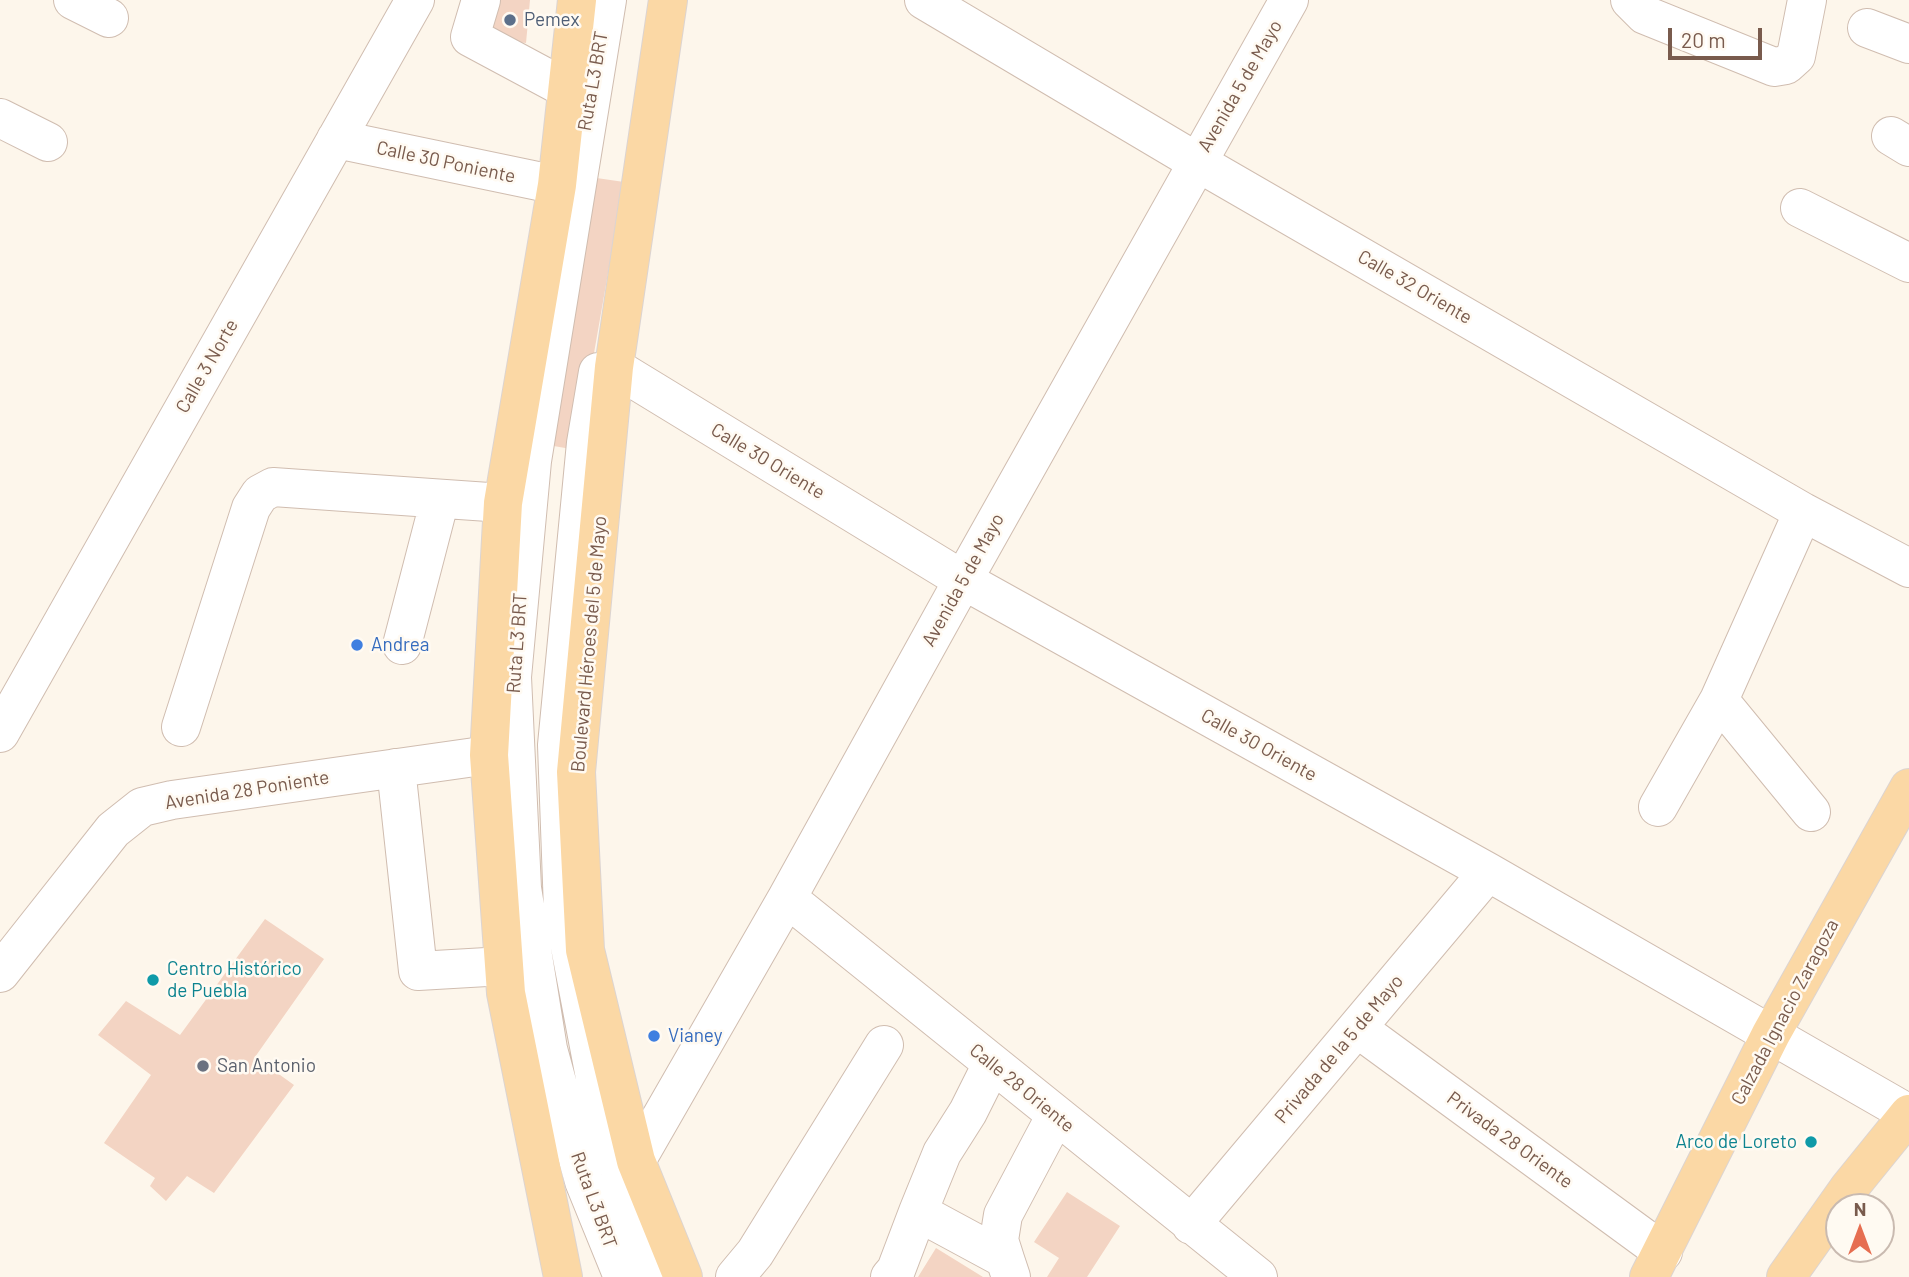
<!DOCTYPE html>
<html>
<head>
<meta charset="utf-8">
<style>
  body { margin:0 }
  #map { position:relative; width:1909px; height:1277px; overflow:hidden; background:#fdf6eb; font-family:Barlow,sans-serif }
  canvas { display:block }
  .north { position:absolute; left:1825px; top:1193px; width:70px; height:70px; box-sizing:border-box; background:#fffaf2; border:2px solid #c9bab0; border-radius:50%; rotate:0deg; font-size:19px; font-weight:700; line-height:28px; text-align:center; color:#795b4d }
  .north::after { content:''; display:block; margin:auto; width:24px; height:32px; background:#e66e51; clip-path:polygon(50% 0,100% 100%,50% 72%,0 100%) }
  .scale { position:absolute; left:1668px; top:28px; width:94px; height:32px; box-sizing:border-box; border:4px solid #795b4d; border-top:0; padding-left:9px; font-size:21px; line-height:24px; white-space:nowrap; color:#795b4d; -webkit-text-stroke:5px #fffaf2; paint-order:stroke }
</style>
</head>
<body>
<div id="map">
<canvas width="1909" height="1277"></canvas>
<div class="north">N</div>
<div class="scale">20 m</div>
</div>
<script>
const g = document.querySelector('canvas').getContext('2d');
g.lineJoin = 'round';
function fillPath(path, color) {
  g.fillStyle = color;
  g.fill(path, 'evenodd');
}
function toPath(rows) {
  const path = new Path2D();
  for (const r of rows) {
    path.moveTo(r[0], r[1]);
    for (let i = 2; i < r.length; i += 2) path.lineTo(r[i], r[i + 1]);
  }
  return path;
}
function stroke(path, color, width, dash) {
  g.strokeStyle = color;
  g.lineWidth = width;
  g.lineCap = dash ? 'butt' : 'round';
  g.setLineDash(dash || []);
  g.stroke(path);
}
function label(font, color, halo, rows, align = 'center') {
  g.font = font + ' Barlow,sans-serif';
  g.lineWidth = 5;
  g.setLineDash([]);
  g.textBaseline = 'middle';
  g.strokeStyle = halo;
  g.fillStyle = color;
  for (const [text, x, y, turn = 0] of rows) {
    g.save();
    g.translate(x, y);
    g.rotate((+turn || 0) * Math.PI / 180);
    g.textAlign = isNaN(turn) ? turn : align;
    if (halo) g.strokeText(text, 0, 0);
    g.fillText(text, 0, 0);
    g.restore();
  }
}
fillPath(toPath([
  [494,0,530,0,526,43,490,39],
  [583,176,624,182,577,450,536,443],
  [265,919,324,959,255,1057,294,1085,214,1193,187,1176,166,1201,150,1186,155,1178,104,1143,151,1075,98,1035,126,1001,180,1035],
  [1067,1192,1120,1226,1087,1277,1047,1277,1059,1258,1034,1242],
  [936,1248,983,1277,918,1277]
]), '#f3d4c3');
const minor = toPath([
  [73,0,109,18],
  [481,0,470,37,567,89],
  [607,0,532,461,512,677,522,888,548,1049,584,1181,623,1277],
  [924,0,1197,162,1803,512,1909,568],
  [1630,0,1645,15,1774,67,1786,65,1796,56,1807,0],
  [1867,28,1909,44],
  [0,118,48,142],
  [1891,136,1909,147],
  [336,139,557,185],
  [1800,208,1909,263],
  [614,367,963,580,1488,872,1909,1114],
  [598,372,586,443,557,745,563,910,597,1088,651,1277],
  [402,645,440,499],
  [1719,700,1811,812],
  [181,727,251,508,260,494,273,487,503,503],
  [0,733,415,0],
  [396,768,418,971,504,966],
  [1658,807,1719,700,1803,512],
  [787,898,1258,1277],
  [0,973,113,830,142,807,172,800,489,755],
  [1357,1028,1663,1252],
  [636,1161,787,898,963,580,1289,0],
  [918,1212,942,1153,968,1112,992,1064],
  [1191,1225,1488,872],
  [1005,1259,999,1240,1003,1215,1056,1115],
  [735,1277,755,1253,884,1045],
  [890,1277,896,1270,918,1212,1005,1259,1011,1277]
]);
const major = toPath([
  [668,0,614,367,576,772,585,950,636,1161,683,1277],
  [563,1277,506,993,489,755,503,503,557,185,577,0],
  [1649,1277,1771,1034,1909,788],
  [1786,1277,1849,1188,1909,1114]
]);
stroke(minor, '#d0bdb0', 40);
stroke(major, '#dcd4d1', 40);
stroke(minor, '#fff', 38);
stroke(major, '#fbd8a5', 38);
for (const [x, y, r, color] of [
  [510,20,7,"#5c6f8a"],
  [357,645,7,"#3f7fe0"],
  [153,980,7,"#0f9aa8"],
  [654,1036,7,"#3f7fe0"],
  [203,1066,7,"#6b7280"],
  [1811,1142,7,"#0f9aa8"]
]) {
  const dot = new Path2D();
  dot.arc(x, y, r, 0, 2 * Math.PI);
  g.fillStyle = color;
  g.fill(dot);
  stroke(dot, '#fffaf2', 2.5);
}
label('19px', '#4e5e75', '#fffaf2', [
  ["Pemex",524,20]
], 'left');
label('19px', '#795b4d', '#fffaf2', [
  ["Ruta L3 BRT",593,81,-80],
  ["Avenida 5 de Mayo",1240,86,-60],
  ["Calle 30 Poniente",446,162,12],
  ["Calle 32 Oriente",1415,287,30],
  ["Calle 3 Norte",207,366,-60],
  ["Calle 30 Oriente",768,461,31],
  ["Avenida 5 de Mayo",963,580,-61],
  ["Ruta L3 BRT",517,643,-86],
  ["Boulevard Héroes del 5 de Mayo",589,644,-85],
  ["Calle 30 Oriente",1259,745,29],
  ["Avenida 28 Poniente",247,790,-9],
  ["Calzada Ignacio Zaragoza",1785,1012,-62],
  ["Privada de la 5 de Mayo",1339,1049,-50],
  ["Calle 28 Oriente",1022,1088,39],
  ["Privada 28 Oriente",1510,1140,36],
  ["Ruta L3 BRT",594,1200,70]
]);
label('19px', '#366cbe', '#fffaf2', [
  ["Andrea",371,645],
  ["Vianey",668,1036]
], 'left');
label('19px', '#0d838f', '#fffaf2', [
  ["Centro Histórico",167,969],
  ["de Puebla",167,991],
  ["Arco de Loreto",1797,1142,"right"]
], 'left');
label('19px', '#5b616d', '#fffaf2', [
  ["San Antonio",217,1066]
], 'left');
</script>
</body>
</html>
